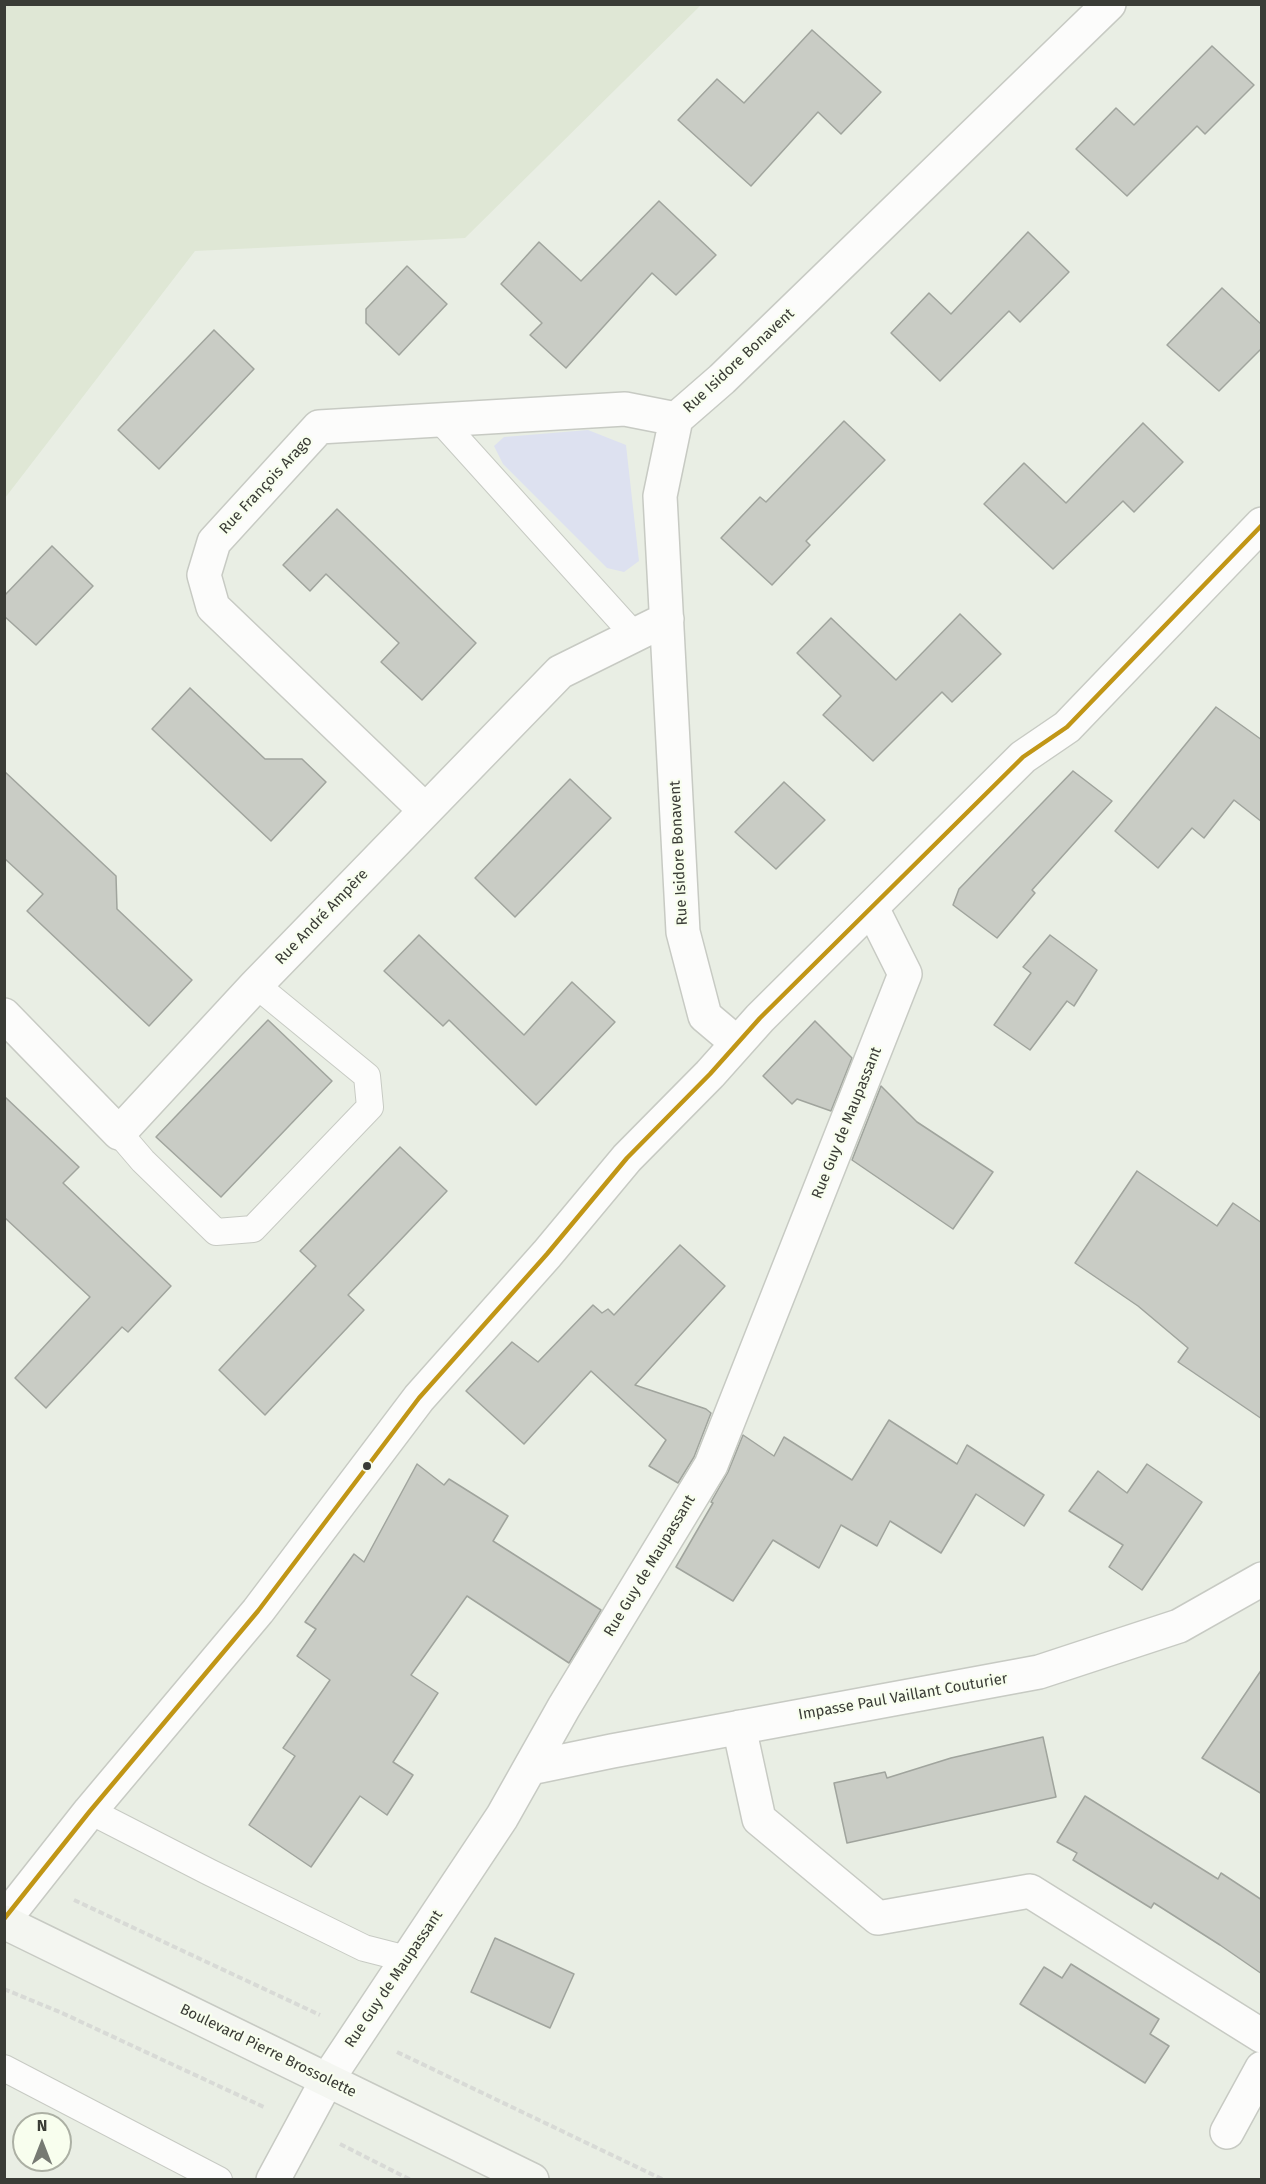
<!DOCTYPE html>
<html>
<head>
<meta charset="utf-8">
<style>
  body { margin:0 }
  #map { position:relative; width:1266px; height:2184px; overflow:hidden; background:#e9eee4; font-family:"Fira Sans",sans-serif }
  canvas { display:block }
  .frame { position:absolute; inset:0; border:6px solid #3a3c36; pointer-events:none }
  .north { position:absolute; left:12px; top:2112px; width:60px; height:60px; box-sizing:border-box; background:#f8feee; border:2px solid #acb0a4; border-radius:50%; rotate:0deg; font-size:16px; font-weight:700; line-height:24px; text-align:center; color:#3a3c36 }
  .north::after { content:''; display:block; margin:auto; width:21px; height:27px; background:#777a73; clip-path:polygon(50% 0,100% 100%,50% 72%,0 100%) }
</style>
</head>
<body>
<div id="map">
<canvas width="1266" height="2184"></canvas>
<div class="frame"></div>
<div class="north">N</div>
</div>
<script>
const g = document.querySelector('canvas').getContext('2d');
g.lineJoin = 'round';
function fillPath(path, color) {
  g.fillStyle = color;
  g.fill(path, 'evenodd');
}
function toPath(rows) {
  const path = new Path2D();
  for (const r of rows) {
    path.moveTo(r[0], r[1]);
    for (let i = 2; i < r.length; i += 2) path.lineTo(r[i], r[i + 1]);
  }
  return path;
}
function stroke(path, color, width, dash) {
  g.strokeStyle = color;
  g.lineWidth = width;
  g.lineCap = dash ? 'butt' : 'round';
  g.setLineDash(dash || []);
  g.stroke(path);
}
function label(font, color, halo, rows, align = 'center') {
  g.font = font + ' "Fira Sans",sans-serif';
  g.lineWidth = 4.5;
  g.setLineDash([]);
  g.textBaseline = 'middle';
  g.strokeStyle = halo;
  g.fillStyle = color;
  for (const [text, x, y, turn = 0] of rows) {
    g.save();
    g.translate(x, y);
    g.rotate((+turn || 0) * Math.PI / 180);
    g.textAlign = isNaN(turn) ? turn : align;
    if (halo) g.strokeText(text, 0, 0);
    g.fillText(text, 0, 0);
    g.restore();
  }
}
fillPath(toPath([
  [5,4,701,4,701,5,465,238,195,251,5,498]
]), '#dfe7d5');
fillPath(toPath([
  [588,430,626,445,639,561,624,572,607,568,503,464,494,446,504,437]
]), '#dde1f0');
const building = toPath([
  [812,30,881,92,841,134,818,112,751,186,678,120,717,79,744,103,812,30],
  [1212,46,1254,85,1205,134,1197,126,1127,196,1076,149,1116,108,1134,125,1212,46],
  [659,201,716,255,676,295,652,273,566,368,530,335,542,323,501,284,539,242,581,281,659,201],
  [1028,232,1069,272,1020,322,1009,311,940,381,891,333,929,293,951,314,1028,232],
  [407,266,447,304,399,355,366,323,366,309,407,266],
  [1222,288,1262,325,1262,348,1219,391,1167,345,1222,288],
  [214,330,254,369,159,469,118,430,214,330],
  [844,421,885,460,806,541,810,545,772,585,721,538,760,497,766,502,844,421],
  [1143,423,1183,462,1134,512,1123,501,1053,569,984,504,1024,463,1066,503,1143,423],
  [337,509,476,643,422,700,381,662,399,643,326,574,310,591,283,565,337,509],
  [52,546,93,586,36,645,4,616,4,596,52,546],
  [960,614,1001,654,952,702,942,692,873,761,823,715,841,696,797,653,831,618,896,680,960,614],
  [190,688,265,759,302,759,326,782,271,841,152,729,190,688],
  [1216,707,1262,740,1262,822,1234,800,1204,838,1192,828,1158,868,1115,831,1216,707],
  [4,771,116,876,117,909,192,980,149,1026,27,911,43,894,4,858,4,771],
  [1073,771,1112,801,1032,890,1035,893,997,938,953,905,959,889,1073,771],
  [570,779,611,818,515,917,475,878,570,779],
  [784,782,825,820,776,869,735,832,784,782],
  [419,935,524,1035,572,982,615,1022,536,1105,449,1020,443,1026,384,971,419,935],
  [1050,935,1097,970,1074,1006,1067,1001,1030,1050,994,1025,1031,973,1023,967,1050,935],
  [268,1020,332,1081,221,1197,156,1137,268,1020],
  [815,1021,852,1058,831,1111,797,1099,792,1104,763,1076,815,1021],
  [881,1086,917,1122,993,1172,953,1229,852,1160,881,1086],
  [4,1096,79,1167,63,1183,171,1286,128,1332,122,1327,46,1408,15,1378,90,1297,4,1217,4,1096],
  [400,1147,447,1191,348,1295,364,1310,265,1415,219,1370,316,1266,300,1251,400,1147],
  [1137,1171,1217,1226,1233,1203,1262,1223,1262,1419,1178,1362,1188,1348,1138,1306,1075,1263,1137,1171],
  [680,1245,725,1286,635,1385,706,1409,711,1413,694,1457,678,1483,649,1466,666,1440,591,1371,524,1444,466,1391,512,1342,538,1362,593,1305,602,1313,608,1309,614,1315,680,1245],
  [889,1420,957,1464,967,1445,1044,1495,1024,1526,976,1494,941,1553,890,1521,877,1546,841,1525,819,1568,773,1540,733,1601,676,1567,713,1503,711,1502,728,1472,743,1435,774,1456,784,1437,852,1480,889,1420],
  [417,1464,444,1485,449,1479,508,1516,493,1541,601,1610,569,1663,467,1596,411,1675,438,1693,393,1762,413,1775,387,1815,360,1796,311,1867,249,1825,295,1756,283,1748,330,1680,297,1656,316,1629,305,1622,354,1554,364,1562,417,1464],
  [1147,1464,1202,1502,1142,1590,1109,1567,1123,1545,1069,1511,1098,1471,1127,1493,1147,1464],
  [1262,1669,1262,1794,1202,1758,1262,1669],
  [1043,1737,1056,1797,847,1843,834,1783,885,1772,887,1778,951,1758,1043,1737],
  [1085,1796,1218,1879,1221,1873,1262,1900,1262,1974,1220,1945,1154,1903,1151,1908,1073,1860,1077,1853,1057,1842,1085,1796],
  [495,1938,574,1974,550,2028,471,1992,495,1938],
  [1071,1964,1159,2019,1150,2034,1169,2046,1145,2083,1020,2004,1044,1967,1062,1978,1071,1964]
]);
fillPath(building, '#c9ccc5');
stroke(building, '#a0a49d', 1.5);
const service = toPath([
  [440,420,635,636],
  [119,1133,143,1161,216,1232,253,1229,370,1107,367,1076,256,985],
  [90,1811,209,1872,364,1948,407,1959],
  [4,2068,219,2180]
]);
const minor = toPath([
  [425,810,213,607,204,575,214,542,319,427,625,409,676,419],
  [4,1015,119,1133,256,985,560,672,667,619],
  [737,1043,705,1016,683,932,660,496,676,419,722,379,1109,4],
  [739,1727,759,1819,878,1918,1030,1891,1262,2036],
  [530,1768,612,1751,1039,1672,1179,1626,1262,1579],
  [1227,2132,1262,2068],
  [273,2180,327,2080,502,1817,564,1707,711,1465,905,974,872,908]
]);
const tertiary = toPath([
  [4,1920,90,1811,258,1611,419,1398,547,1254,627,1158,710,1074,760,1018,1023,757,1067,727,1262,524]
]);
const secondary = toPath([
  [4,1922,532,2180]
]);
stroke(service, '#c7cac3', 28);
stroke(minor, '#c7cac3', 36);
stroke(tertiary, '#c7cac3', 36);
stroke(secondary, '#c7cac3', 36);
stroke(toPath([
  [74,1900,320,2015],
  [4,1989,62,2013,266,2108],
  [397,2052,664,2180],
  [340,2144,411,2180]
]), '#d8dad6', 4, [6, 3]);
stroke(service, '#fcfcfb', 26);
stroke(minor, '#fcfcfb', 33);
stroke(tertiary, '#fcfcfb', 33);
stroke(secondary, '#f4f6f1', 33);
stroke(toPath([
  [4,1919,90,1811,258,1611,419,1398,547,1254,627,1158,710,1074,760,1018,1023,757,1067,727,1262,525]
]), '#c19616', 4.5);
for (const [x, y, r, color] of [
  [367,1466,5,"#3a3c36"]
]) {
  const dot = new Path2D();
  dot.arc(x, y, r, 0, 2 * Math.PI);
  g.fillStyle = color;
  g.fill(dot);
  stroke(dot, '#f8feee', 2);
}
label('15px', '#3a3c36', '#f8feee', [
  ["Rue Isidore Bonavent",739,361,-43],
  ["Rue François Arago",266,485,-47],
  ["Rue Isidore Bonavent",679,853,-93],
  ["Rue André Ampère",322,917,-46],
  ["Rue Guy de Maupassant",847,1123,-68],
  ["Rue Guy de Maupassant",650,1566,-59],
  ["Impasse Paul Vaillant Couturier",903,1697,-10],
  ["Rue Guy de Maupassant",394,1979,-56],
  ["Boulevard Pierre Brossolette",268,2051,26]
]);
</script>
</body>
</html>
